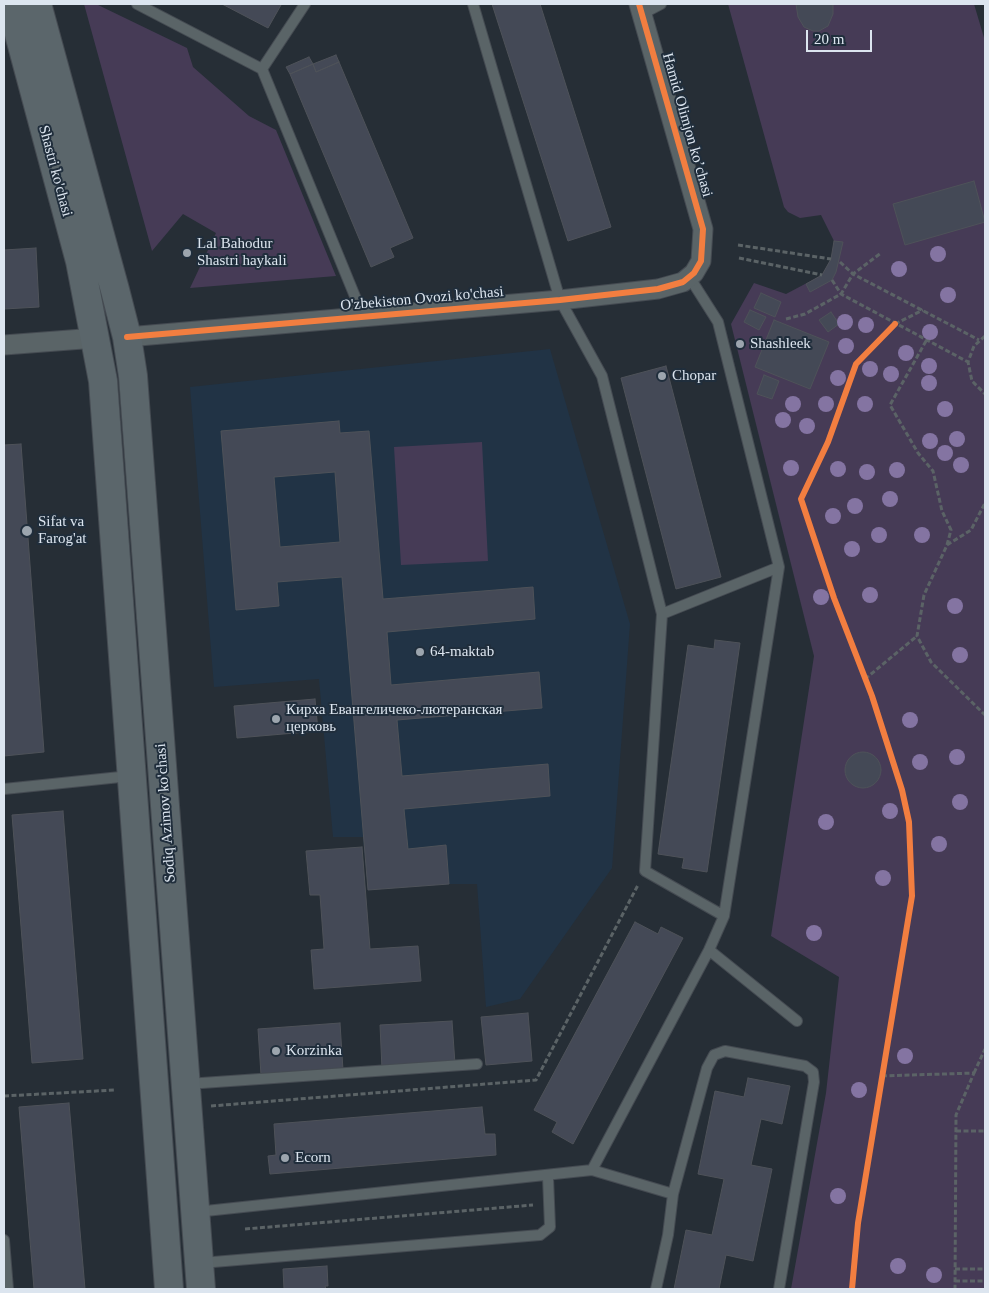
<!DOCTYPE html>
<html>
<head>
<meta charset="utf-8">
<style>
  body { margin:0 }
  #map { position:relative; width:989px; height:1293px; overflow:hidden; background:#262e36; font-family:Georgia,serif }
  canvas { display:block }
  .frame { position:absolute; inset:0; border:5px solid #dce5ef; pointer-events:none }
  .scale { position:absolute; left:806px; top:30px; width:66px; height:22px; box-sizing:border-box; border:2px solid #dce5ef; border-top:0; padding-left:6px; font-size:15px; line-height:18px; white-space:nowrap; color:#dce5ef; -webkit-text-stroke:4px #202e3c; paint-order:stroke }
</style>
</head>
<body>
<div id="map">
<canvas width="989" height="1293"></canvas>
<div class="frame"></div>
<div class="scale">20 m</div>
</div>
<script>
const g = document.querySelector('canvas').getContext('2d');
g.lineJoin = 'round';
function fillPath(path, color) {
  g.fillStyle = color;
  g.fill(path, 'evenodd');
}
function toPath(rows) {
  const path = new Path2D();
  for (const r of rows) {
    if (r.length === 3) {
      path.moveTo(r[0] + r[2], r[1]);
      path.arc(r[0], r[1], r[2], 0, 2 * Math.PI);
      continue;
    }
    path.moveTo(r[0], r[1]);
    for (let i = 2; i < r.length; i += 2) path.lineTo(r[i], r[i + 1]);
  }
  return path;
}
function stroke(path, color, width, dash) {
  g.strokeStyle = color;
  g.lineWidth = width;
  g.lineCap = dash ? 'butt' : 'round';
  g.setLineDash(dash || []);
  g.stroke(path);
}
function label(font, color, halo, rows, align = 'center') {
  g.font = font + ' Georgia,serif';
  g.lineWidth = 4;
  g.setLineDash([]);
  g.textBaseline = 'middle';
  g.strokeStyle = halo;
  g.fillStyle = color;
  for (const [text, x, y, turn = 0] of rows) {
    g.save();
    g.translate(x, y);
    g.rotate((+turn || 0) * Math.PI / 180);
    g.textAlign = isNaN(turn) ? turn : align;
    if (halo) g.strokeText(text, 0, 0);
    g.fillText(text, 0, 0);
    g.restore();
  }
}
fillPath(toPath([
  [550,349,630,624,612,868,520,999,486,1007,477,884,449,884,368,890,363,837,333,837,319,679,214,687,190,387]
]), '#213345');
fillPath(toPath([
  [84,4,96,4,187,48,193,67,249,116,276,130,336,276,190,288,216,233,183,214,152,251],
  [728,4,974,4,985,41,985,1289,791,1289,826,1093,839,977,771,936,814,656,731,324,754,283,786,294,822,275,831,259,834,241,821,215,800,218,788,212,784,207],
  [482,442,488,561,401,565,394,447]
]), '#463b56');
const building = toPath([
  [222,4,279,4,281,5,268,28,222,4],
  [492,4,540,4,611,227,568,241,492,4],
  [796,4,833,4,833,14,828,26,819,31,813,31,804,27,798,17,796,4],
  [336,55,339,62,316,72,313,64,336,55],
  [309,57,313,64,290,74,286,67,309,57],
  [339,62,413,238,390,248,394,257,371,267,290,74,313,64,316,72,339,62],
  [974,181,985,222,905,245,893,204,974,181],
  [834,241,843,242,836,272,832,280,810,292,806,284,822,275,831,259,834,241],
  [36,248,39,307,4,309,4,250,36,248],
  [761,293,781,302,775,317,754,308,761,293],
  [750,310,766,317,759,330,744,322,750,310],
  [831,312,839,324,828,332,819,320,831,312],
  [774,320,829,342,810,389,755,367,774,320],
  [666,366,721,577,676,589,621,378,666,366],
  [764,375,779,381,772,399,757,394,764,375],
  [339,421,340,433,369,431,383,599,533,587,535,619,387,632,391,685,539,672,542,708,397,720,402,776,548,764,550,796,404,809,408,849,446,845,449,884,368,890,342,577,277,582,279,606,236,610,221,431,339,421],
  [335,472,340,542,280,547,274,477,335,472],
  [21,444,44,752,4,756,4,445,21,444],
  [715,640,740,643,707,872,682,868,684,858,658,854,688,645,714,649,715,640],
  [315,699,318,731,237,738,234,706,315,699],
  [863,770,18],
  [63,811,83,1059,32,1063,12,815,63,811],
  [362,847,370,949,418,946,421,981,314,989,311,950,324,949,320,895,310,895,306,851,362,847],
  [635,922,658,934,661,927,683,938,573,1144,552,1132,557,1122,534,1110,635,922],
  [528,1013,532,1061,486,1065,481,1017,528,1013],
  [452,1021,455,1064,382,1069,380,1025,452,1021],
  [340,1023,343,1070,261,1075,258,1029,340,1023],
  [748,1078,790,1086,782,1124,761,1119,751,1165,772,1169,753,1261,726,1255,719,1289,674,1289,686,1230,712,1235,724,1179,698,1174,715,1091,744,1097,748,1078],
  [69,1103,85,1289,34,1289,19,1107,69,1103],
  [482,1107,485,1134,495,1134,496,1155,270,1174,268,1156,276,1155,274,1124,482,1107],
  [327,1266,328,1286,325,1286,326,1289,284,1289,283,1269,327,1266]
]);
fillPath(building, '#444956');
stroke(building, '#4e5259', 1);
const lane = toPath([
  [137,4,262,69,363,316],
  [473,4,560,300,602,376,662,614,645,871,724,916],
  [642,14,661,4],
  [262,69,305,4],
  [662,614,779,567],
  [4,789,130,776],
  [709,950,797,1021],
  [187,1084,477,1064],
  [592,1170,709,950,724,916,779,567,718,322,690,278],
  [196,1212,592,1170,673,1194,707,1068,714,1055,725,1051,805,1066,813,1072,814,1082,779,1289],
  [4,1240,8,1289],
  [201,1263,540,1235,550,1227,548,1177],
  [656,1289,668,1235,673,1194]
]);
const street = toPath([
  [127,337,560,300,658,289,683,282,694,273,701,261,703,229,639,4],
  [4,345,96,338]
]);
const secondary = toPath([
  [11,4,80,261,103,381,169,1289],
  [37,4,115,290,127,337,133,376,201,1289]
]);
stroke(lane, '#454b52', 12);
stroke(street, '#454b52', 21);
stroke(secondary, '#454b52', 30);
stroke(toPath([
  [738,245,831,259],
  [739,258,822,275],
  [840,262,853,274,979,340],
  [832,280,841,294,968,362],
  [786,319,805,314,841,294,853,274,881,253],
  [895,324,923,310],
  [985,336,974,346,968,362,972,381,985,394],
  [926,341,890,405,918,453,933,471,942,511,951,530,947,545,924,595,917,636,931,662,985,715],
  [947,545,971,530,985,503],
  [865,679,917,636],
  [974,1073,985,1049],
  [882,1076,974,1073,956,1115,955,1289],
  [4,1096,115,1090],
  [211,1106,536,1080,638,885],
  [956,1131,985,1131],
  [245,1229,533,1205],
  [955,1269,985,1269],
  [955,1281,985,1281]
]), '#5b6366', 3, [5, 2.5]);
stroke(lane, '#5a6467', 10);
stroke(street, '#5a6467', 19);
stroke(secondary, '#5b666b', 28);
stroke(toPath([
  [127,337,560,300,658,289,683,282,694,273,701,261,703,229,639,4],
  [852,1289,858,1223,912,896,909,822,902,790,872,696,834,598,801,499,828,442,856,364,895,324]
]), '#f27e40', 6);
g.fillStyle = '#8474a2';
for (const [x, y] of [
  [938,254],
  [899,269],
  [948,295],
  [845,322],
  [866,325],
  [930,332],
  [846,346],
  [906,353],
  [929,366],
  [870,369],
  [891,374],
  [838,378],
  [929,383],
  [793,404],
  [826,404],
  [865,404],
  [945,409],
  [783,420],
  [807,426],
  [957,439],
  [930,441],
  [945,453],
  [961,465],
  [791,468],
  [838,469],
  [897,470],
  [867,472],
  [890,499],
  [855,506],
  [833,516],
  [879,535],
  [922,535],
  [852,549],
  [870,595],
  [821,597],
  [955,606],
  [960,655],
  [910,720],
  [957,757],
  [920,762],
  [960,802],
  [890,811],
  [826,822],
  [939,844],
  [883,878],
  [814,933],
  [905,1056],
  [859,1090],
  [838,1196],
  [898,1266],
  [934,1275]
]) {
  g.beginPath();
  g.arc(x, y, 8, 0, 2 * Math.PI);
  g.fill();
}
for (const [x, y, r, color] of [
  [187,253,5,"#9ca5ae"],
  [740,344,5,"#9ca5ae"],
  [662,376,5,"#9ca5ae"],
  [27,531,6,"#9ca5ae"],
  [420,652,5,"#9ca5ae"],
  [276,719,5,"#9ca5ae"],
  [276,1051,5,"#9ca5ae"],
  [285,1158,5,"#9ca5ae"]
]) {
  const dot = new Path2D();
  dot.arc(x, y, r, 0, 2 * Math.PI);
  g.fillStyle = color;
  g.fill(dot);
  stroke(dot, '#202e3c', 2);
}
label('15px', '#dce5ef', '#202e3c', [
  ["Hamid Olimjon ko’chasi",687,125,74],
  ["Shastri ko'chasi",55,171,75],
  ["O'zbekiston Ovozi ko'chasi",422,299,-5],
  ["Sodiq Azimov ko'chasi",166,813,-94]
]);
label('15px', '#dce5ef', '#202e3c', [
  ["Lal Bahodur",197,244],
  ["Shastri haykali",197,261],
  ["Shashleek",750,344],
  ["Chopar",672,376],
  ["Sifat va",38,522],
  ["Farog'at",38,539],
  ["64-maktab",430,652],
  ["Кирха Евангеличеко-лютеранская",286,710],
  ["церковь",286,727],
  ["Korzinka",286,1051],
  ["Ecorn",295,1158]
], 'left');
</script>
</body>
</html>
